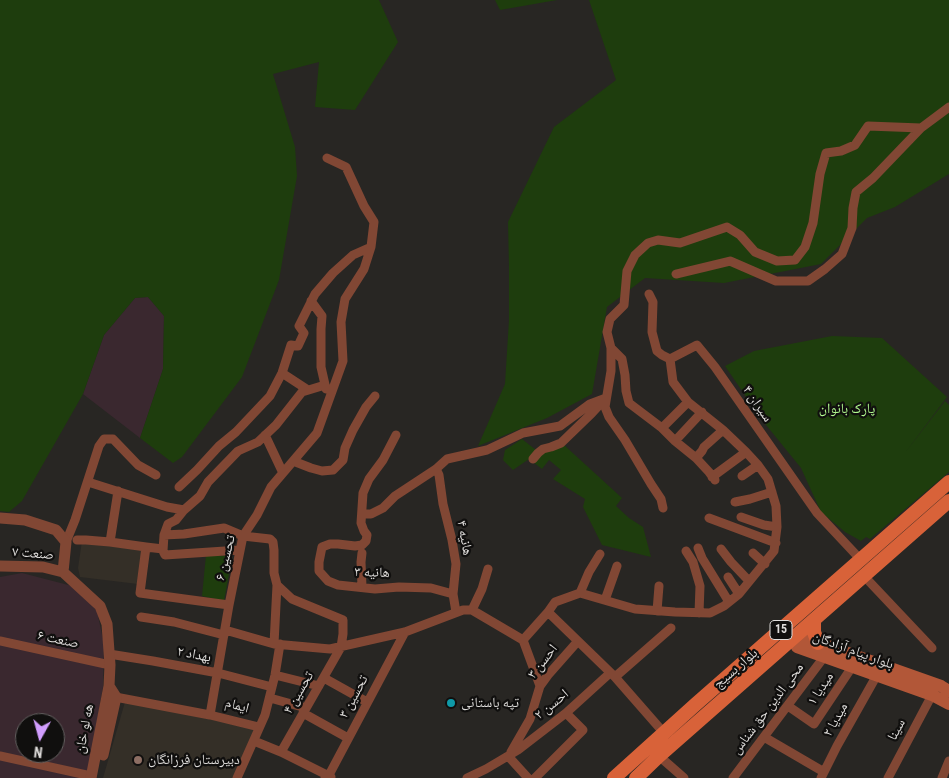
<!DOCTYPE html>
<html>
<head>
<meta charset="utf-8">
<style>
  body { margin:0 }
  #map { position:relative; width:949px; height:778px; overflow:hidden; background:#282623; font-family:"Roboto Condensed",sans-serif }
  canvas { display:block }
  .north { position:absolute; left:15px; top:713px; width:50px; height:50px; box-sizing:border-box; background:#100f0e; border:1px solid #636160; border-radius:50%; rotate:187deg; font-size:14px; font-weight:700; line-height:20px; text-align:center; color:#dfdddb }
  .north::after { content:''; display:block; margin:auto; width:18px; height:22px; background:#d19dfe; clip-path:polygon(50% 0,100% 100%,50% 72%,0 100%) }
</style>
</head>
<body>
<div id="map">
<canvas width="949" height="778"></canvas>
<div class="north">N</div>
</div>
<script>
const g = document.querySelector('canvas').getContext('2d');
g.lineJoin = 'round';
function fillPath(path, color) {
  g.fillStyle = color;
  g.fill(path, 'evenodd');
}
function toPath(rows) {
  const path = new Path2D();
  for (const r of rows) {
    path.moveTo(r[0], r[1]);
    for (let i = 2; i < r.length; i += 2) path.lineTo(r[i], r[i + 1]);
  }
  return path;
}
function stroke(path, color, width, dash) {
  g.strokeStyle = color;
  g.lineWidth = width;
  g.lineCap = dash ? 'butt' : 'round';
  g.setLineDash(dash || []);
  g.stroke(path);
}
function label(font, color, halo, rows, align = 'center') {
  g.font = font + ' "Roboto Condensed","Noto Naskh Arabic",sans-serif';
  g.lineWidth = 4.5;
  g.setLineDash([]);
  g.textBaseline = 'middle';
  g.strokeStyle = halo;
  g.fillStyle = color;
  for (const [text, x, y, turn = 0] of rows) {
    g.save();
    g.translate(x, y);
    g.rotate((+turn || 0) * Math.PI / 180);
    g.textAlign = isNaN(turn) ? turn : align;
    if (halo) g.strokeText(text, 0, 0);
    g.fillText(text, 0, 0);
    g.restore();
  }
}
fillPath(toPath([
  [82,541,143,550,138,584,80,577,78,568],
  [125,702,254,728,249,750,235,778,103,778]
]), '#342f27');
fillPath(toPath([
  [148,297,164,316,163,369,140,438,83,394,104,335,135,298],
  [22,573,76,587,97,611,104,644,103,687,87,778,0,778,0,577],
  [25,723,55,723,55,753,25,753]
]), '#3a282f');
fillPath(toPath([
  [0,0,379,0,398,42,355,110,315,107,319,62,273,74,295,147,297,176,279,280,242,377,182,457,173,463,140,438,163,369,164,316,148,297,135,298,104,335,83,394,22,501,9,512,0,511],
  [495,0,557,0,500,10],
  [589,0,949,0,949,174,895,207,867,218,821,264,724,283,645,278,607,307,592,394,547,418,478,446,505,384,509,320,509,266,508,222,554,127,616,80],
  [832,336,882,338,947,397,905,453,945,401,949,405,949,472,870,539,866,537,861,541,845,532,821,512,801,468,762,420,725,366,754,351],
  [522,439,541,454,564,445,622,498,616,506,629,518,643,527,651,557,602,545,583,507,585,499,553,479,561,470,549,460,542,469,529,459,513,470,503,460,505,450],
  [206,555,228,556,231,563,224,601,202,596]
]), '#1e3d0d');
stroke(toPath([
  [676,274,730,261,776,281,808,281,825,269,842,254,852,228,853,208,856,192,873,178,921,128],
  [649,294,653,302,652,332,657,351,662,355,670,359,697,345,715,367,817,513,861,560],
  [311,301,322,316,321,329,321,367,326,389],
  [611,348,622,359,625,375,626,391,629,403,662,428,675,441,696,458,709,472,715,480],
  [282,373,308,390],
  [662,428,688,402],
  [265,435,283,473],
  [396,435,383,460,369,479,363,493,361,523,364,531,367,535,366,541,362,545,355,546,338,544,330,544,322,547,319,562,319,571,328,581,338,585,375,589,399,587,431,588,453,594],
  [675,441,702,412],
  [696,458,702,451,704,447,723,430],
  [533,459,538,453,543,449,551,447,561,443,592,413,604,400],
  [293,461,311,468,322,471,333,470,343,460,345,448,353,430,366,407,375,396],
  [436,469,439,475,443,504,452,540,456,564,453,594,456,612],
  [742,476,758,465],
  [712,477,746,452],
  [88,482,167,507,184,510],
  [179,487,197,470,219,446,236,432,270,396,282,373,291,345,298,346,304,333,299,326,315,294,333,273,353,255,371,247,374,222,364,206,346,167,327,158],
  [735,502,750,499,772,492],
  [663,508,661,499,651,484,625,440,609,417,605,407,611,371,611,348,607,332,610,319,624,305,627,271,635,255,648,243,658,240,680,243,727,227,740,235,755,252,777,261,795,260,805,247,813,223,820,174,826,153,841,151,855,145,868,126,921,128,949,107],
  [362,514,371,514,383,508,395,496,436,469,447,459,487,450,523,433,560,426,590,404,606,398],
  [741,517,764,525,777,527],
  [709,518,776,543],
  [164,535,184,534,224,528,243,536,270,539,273,542,274,550,274,573,277,585,274,644],
  [77,540,86,540,110,542,146,547,163,549],
  [66,542,75,520,99,446,104,439,113,439,138,465,156,475],
  [110,542,118,491],
  [146,547,140,593,229,605],
  [698,548,702,558,729,602],
  [721,549,731,562,749,581],
  [240,550,165,555,163,551,164,535,168,524,176,520,184,510,200,496,208,482,238,451,258,442,276,425,302,392,325,385],
  [686,551,693,562,700,586,699,613],
  [362,553,361,562,362,587],
  [753,553,765,564],
  [864,576,932,648],
  [728,577,739,594],
  [277,585,292,599,343,620,343,634,341,647,281,752],
  [580,593,589,572,600,554],
  [605,600,617,566],
  [472,610,482,589,488,569],
  [657,611,659,586],
  [548,612,615,677,664,733],
  [141,617,174,622,224,635],
  [225,630,274,644,330,649,405,632,463,610,472,610,523,640,540,686],
  [523,640,548,612,555,602,580,593,635,609,675,612,710,613,724,606,739,594,774,551,777,527,776,506,768,479,758,465,746,452,723,430,688,402,673,382,670,359],
  [0,641,110,665],
  [109,654,153,661,218,673,272,687],
  [275,675,319,686],
  [615,677,671,628],
  [324,678,367,702],
  [110,696,210,715,259,727],
  [270,698,306,708],
  [788,706,814,724,852,667],
  [303,713,348,738],
  [210,715,229,605,243,536,257,515,271,487,317,433,343,361,341,322,345,299,364,269,371,247],
  [764,737,824,772],
  [254,741,281,752,331,777],
  [511,752,530,719,540,686,548,675,578,641],
  [0,756,91,776],
  [508,756,528,778],
  [659,756,684,778],
  [237,778,265,715,275,675,280,644],
  [325,778,329,775,405,632],
  [467,778,486,769,518,750,566,713,610,673],
  [535,778,583,730,566,713],
  [733,778,824,657],
  [821,778,837,746,877,675],
  [888,778,932,695],
  [942,778,949,761]
]), '#814734', 9);
stroke(toPath([
  [0,518,25,520,56,530,66,542,63,572],
  [0,566,43,567,63,572,100,606,107,624,110,665,109,686,91,778],
  [103,755,116,697,109,686]
]), '#814734', 11);
stroke(toPath([
  [788,632,794,638,797,647,932,695,949,704],
  [794,638,808,639,941,686,949,691]
]), '#b25738', 12);
stroke(toPath([
  [814,620,814,632,818,643],
  [614,778,696,704,949,482],
  [636,778,659,756,949,501]
]), '#d86239', 14);
for (const [x, y, r, color] of [
  [451,703,5,"#0f9aa8"],
  [138,760,5,"#8d6e63"]
]) {
  const dot = new Path2D();
  dot.arc(x, y, r, 0, 2 * Math.PI);
  g.fillStyle = color;
  g.fill(dot);
  stroke(dot, '#100f0e', 2);
}
for (const [x, y, w] of [
  [781,630,22]
]) {
  const box = new Path2D();
  box.roundRect(x - w / 2, y - 9.5, w, 19, 4);
  g.fillStyle = '#100f0e';
  g.fill(box);
  stroke(box, '#dfdddb', 1);
}
label('bold 12px', '#dfdddb', null, [
  ["15",781,630]
]);
label('14px', '#dfdddb', '#100f0e', [
  ["سیران ۴",757,404,55],
  ["هانیه ۴",464,538,79],
  ["صنعت ۷",33,554,5],
  ["تحسین ۶",226,558,-76],
  ["هانیه ۳",372,573,2],
  ["صنعت ۶",58,640,12],
  ["بلوار پیام آزادگان",853,651,20],
  ["بهداد ۲",194,655,11],
  ["احسن ۳",543,662,-52],
  ["بلوار بسیج",736,669,-41],
  ["میدیا ۱",821,689,-57],
  ["تحسین ۴",299,693,-60],
  ["تحسین ۳",354,697,-62],
  ["احسن ۲",552,705,-39],
  ["ایمام",237,706,15],
  ["محی الدین حق شناس",768,709,-53],
  ["میدیا ۲",836,720,-61],
  ["هه لو خان",85,729,-79],
  ["سینا",897,730,-62]
]);
label('14px', '#b1fa8f', '#100f0e', [
  ["پارک بانوان",847,409]
]);
label('14px', '#dfdddb', '#100f0e', [
  ["تپه باستانی",461,703],
  ["دبیرستان فرزانگان",148,760]
], 'left');
</script>
</body>
</html>
